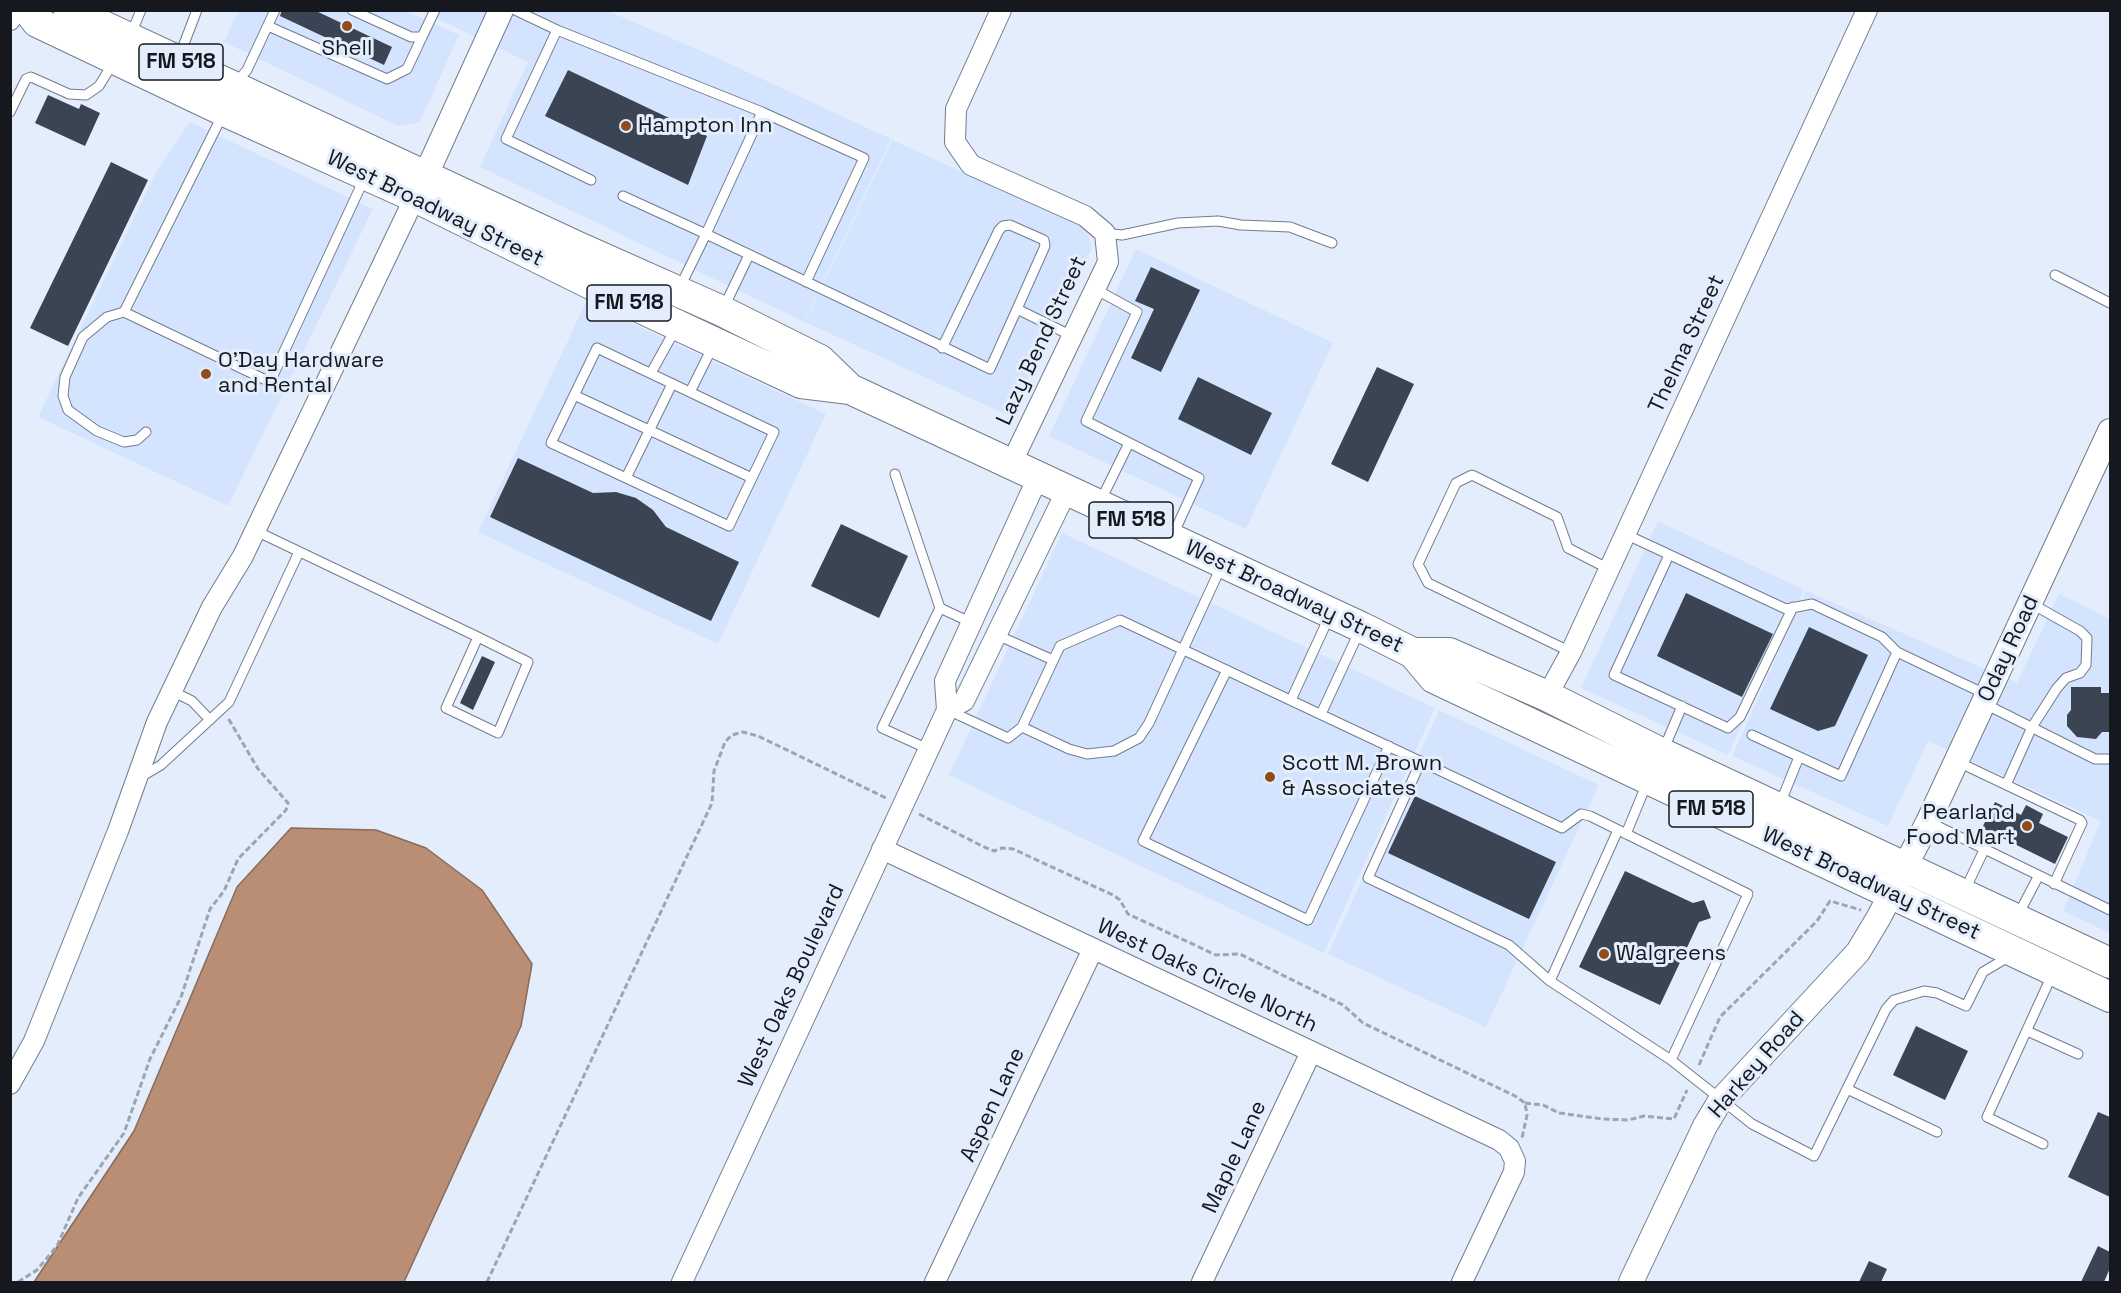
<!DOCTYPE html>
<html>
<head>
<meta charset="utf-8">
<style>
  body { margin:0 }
  #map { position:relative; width:2121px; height:1293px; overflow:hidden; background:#e4edfc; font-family:"Space Grotesk",sans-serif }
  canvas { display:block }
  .frame { position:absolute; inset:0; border:12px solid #15191f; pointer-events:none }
</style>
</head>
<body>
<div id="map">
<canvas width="2121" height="1293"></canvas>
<div class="frame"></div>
</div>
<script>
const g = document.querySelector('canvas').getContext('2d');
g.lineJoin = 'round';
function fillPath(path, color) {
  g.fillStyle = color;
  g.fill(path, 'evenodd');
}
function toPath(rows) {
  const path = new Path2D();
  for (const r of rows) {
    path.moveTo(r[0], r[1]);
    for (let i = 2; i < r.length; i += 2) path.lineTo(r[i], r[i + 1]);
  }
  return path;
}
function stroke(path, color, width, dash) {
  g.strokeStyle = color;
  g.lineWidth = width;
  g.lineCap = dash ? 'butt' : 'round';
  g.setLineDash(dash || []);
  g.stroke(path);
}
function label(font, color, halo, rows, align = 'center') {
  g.font = font + ' "Space Grotesk",sans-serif';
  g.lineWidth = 6;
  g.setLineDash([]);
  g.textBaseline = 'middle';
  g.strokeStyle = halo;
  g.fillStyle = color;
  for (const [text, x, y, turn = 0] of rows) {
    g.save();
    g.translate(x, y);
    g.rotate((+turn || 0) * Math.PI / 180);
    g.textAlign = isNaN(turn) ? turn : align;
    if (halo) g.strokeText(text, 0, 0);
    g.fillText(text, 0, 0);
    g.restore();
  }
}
fillPath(toPath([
  [239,10,406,11,459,35,420,122,398,126,224,42],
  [421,11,608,11,713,56,891,139,804,322,480,167,528,62],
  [190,122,373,209,228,506,38,417,156,172],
  [892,140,1085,227,1092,248,1009,416,805,322],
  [1136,249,1333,343,1246,529,1049,436],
  [586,302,826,414,718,644,478,532],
  [1658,521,1804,590,1728,755,1581,688],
  [1062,533,1435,708,1324,953,949,775],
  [1806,591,2017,683,2059,594,2110,619,2110,933,2063,911,2101,821,1928,741,1888,826,1732,756],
  [1439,710,1599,785,1486,1027,1328,954]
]), '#d4e4fe');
const water = toPath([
  [291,828,376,830,426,848,482,890,532,964,521,1026,404,1282,34,1282,134,1131,237,887,291,828]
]);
fillPath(water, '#ba8e74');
stroke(water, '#886b5a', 1.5);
fillPath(toPath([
  [282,10,314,10,392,47,384,65,280,16],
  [568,70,707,136,688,185,545,116],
  [48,95,79,109,81,104,100,113,85,146,35,123],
  [111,162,148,180,68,346,30,328],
  [1151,267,1200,290,1161,372,1131,358,1154,309,1135,301],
  [1377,367,1414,384,1368,482,1331,464],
  [1198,377,1272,413,1251,455,1178,419],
  [518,458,593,493,616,492,636,498,653,510,666,527,739,562,711,621,490,517],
  [841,524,908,556,879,618,811,586],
  [1686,593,1773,634,1742,697,1657,656],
  [1809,627,1868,655,1835,726,1818,731,1770,709],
  [482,656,495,662,473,710,460,703],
  [2071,687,2101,687,2101,693,2110,693,2110,732,2102,732,2096,739,2077,737,2067,726,2067,715,2071,710],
  [1415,796,1556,862,1529,919,1388,853],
  [1995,802,2021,815,2026,805,2043,814,2039,823,2068,837,2055,864,1982,828],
  [1625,871,1693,903,1704,900,1711,918,1699,922,1660,1005,1579,967],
  [1916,1026,1968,1051,1945,1100,1893,1075],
  [2098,1112,2110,1117,2110,1197,2068,1177],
  [2098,1246,2110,1252,2110,1268,2104,1282,2081,1282],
  [1869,1261,1887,1269,1881,1282,1859,1282]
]), '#3b4453');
const service = toPath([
  [352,10,411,37,422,37,435,10],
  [515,10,557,30,506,139,591,180],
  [268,26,387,79,407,69,422,37],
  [557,30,762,112,706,234,623,196],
  [131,34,141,10],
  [179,57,197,10],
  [236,83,247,70,275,10],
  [10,112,26,79,31,77,69,94,86,95,99,86,113,63],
  [762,112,864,158,806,282],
  [222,116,124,312,270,382,365,177],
  [1105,233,1122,235,1178,223,1218,221,1241,225,1290,227,1332,243],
  [2055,275,2110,303],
  [680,287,706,234,990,369,1017,309,1072,336],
  [1095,289,1137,312,1086,421,1199,478,1173,535],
  [723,309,749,255],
  [124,312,107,317,83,337,65,377,63,396,68,410,97,431,124,442,137,440,146,432],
  [597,348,774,432,729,526,551,443,597,348],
  [942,348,999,230,1003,226,1010,225,1044,240,1045,246,1017,309],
  [651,373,676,328],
  [690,392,713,346],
  [574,395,752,478],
  [895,474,940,608,972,623],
  [626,478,672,384],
  [1100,502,1129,443],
  [256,531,478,637,528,662,498,733,446,708,478,637],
  [1625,534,1786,609,1812,604,1882,637,1897,652,1985,694],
  [1669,555,1614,675,1728,728,1740,717,1793,607],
  [997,635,1053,660],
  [1571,652,1428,583,1418,564,1456,483,1472,475,1557,517,1568,548,1609,569],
  [1227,670,1143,841,1308,920,1389,746],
  [172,691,192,701,210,720],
  [1291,700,1330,615],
  [1985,704,2095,759,2110,759],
  [950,711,1008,738,1022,727,1060,646,1120,620,1562,828,1581,814,1590,816,1748,894,1671,1060],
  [1321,714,1359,632],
  [1022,727,1069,749,1087,754,1114,751,1139,738,1149,723,1221,567],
  [1752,735,1841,776,1897,652],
  [928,749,882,728,940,608],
  [1663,751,1682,706],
  [1421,761,1368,878,1509,945,1550,981,1671,1060,1752,1124,1814,1156,1886,1009,1894,1000,1924,991,1937,993,1966,1006,1983,972,2010,956],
  [1956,761,2080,820,2082,823,2054,884],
  [139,778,161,765,229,702,299,552],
  [2006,785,2032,727,2057,688,2066,678,2080,673,2086,665,2087,638,2080,631,2032,604],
  [1780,804,1799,757],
  [1929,822,2110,910],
  [1626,834,1647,783],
  [1964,892,1984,850],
  [2017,917,2038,877],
  [1550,981,1618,830],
  [2027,1031,2078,1054],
  [1847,1089,1937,1132],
  [2043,1144,1987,1117,2052,975]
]);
const minor = toPath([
  [1001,10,956,109,955,142,971,165,1085,216,1105,233,1108,262,1011,464],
  [10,20,15,10],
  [1547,696,1571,652,1867,10],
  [947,710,964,701,1067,490],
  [882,849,1499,1140,1509,1148,1515,1161,1514,1172,1462,1282],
  [10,1084,34,1041,118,831,157,722,212,607,243,556,415,197],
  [682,1282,947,710,945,681,1038,477],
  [935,1282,1093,949],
  [1202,1282,1311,1052]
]);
const tertiary = toPath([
  [418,192,501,10],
  [1631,1282,1705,1126,1720,1101,1858,952,1879,917,1928,822,2110,431]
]);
const primary = toPath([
  [28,10,37,22,224,111,415,197,613,295,801,383,850,389,1361,627,1413,653,1434,678,2110,997],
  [69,10,576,246,722,311,820,360,850,389],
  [1413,653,1449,653,1547,696,1661,753,2110,963]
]);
stroke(service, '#717c8c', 11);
stroke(minor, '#717c8c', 22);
stroke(tertiary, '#717c8c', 26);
stroke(primary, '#717c8c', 32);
stroke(toPath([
  [919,814,982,846,994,851,1002,848,1013,849,1113,895,1120,900,1128,914,1216,955,1240,954,1343,1005,1363,1023,1515,1096,1525,1103,1527,1115,1522,1138],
  [1699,1065,1720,1017,1817,921,1830,901,1861,910],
  [1525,1103,1543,1105,1559,1113,1603,1119,1628,1120,1644,1116,1674,1119,1687,1090],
  [18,1282,37,1270,57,1246,78,1198,124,1133,150,1059,181,997,210,909,224,891,238,859,286,810,288,803,258,769,228,718],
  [487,1282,712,803,714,771,725,742,732,735,743,732,758,736,886,798]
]), '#9da5b1', 3, [6, 3]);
stroke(service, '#fff', 9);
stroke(minor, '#fff', 20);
stroke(tertiary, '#fff', 24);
stroke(primary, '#fff', 30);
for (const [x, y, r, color] of [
  [347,26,6,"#8f4c1d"],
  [626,126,6,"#8f4c1d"],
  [206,374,6,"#8f4c1d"],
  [1270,777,6,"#8f4c1d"],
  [2027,826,6,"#8f4c1d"],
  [1604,954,6,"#8f4c1d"]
]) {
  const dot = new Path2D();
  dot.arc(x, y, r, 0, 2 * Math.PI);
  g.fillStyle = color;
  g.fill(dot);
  stroke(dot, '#e4edfc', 2);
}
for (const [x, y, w] of [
  [181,62,84],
  [629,303,84],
  [1131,520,84],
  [1711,809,84]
]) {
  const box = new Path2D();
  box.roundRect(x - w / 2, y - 18, w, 36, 4.5);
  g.fillStyle = '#e4edfc';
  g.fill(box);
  stroke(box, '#15191f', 1.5);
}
label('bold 21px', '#15191f', null, [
  ["FM 518",181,62],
  ["FM 518",629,303],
  ["FM 518",1131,520],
  ["FM 518",1711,809]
]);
label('22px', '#15191f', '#e4edfc', [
  ["Shell",347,49,"center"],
  ["Hampton Inn",638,126],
  ["O'Day Hardware",218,361],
  ["and Rental",218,386],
  ["Scott M. Brown",1282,764],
  ["& Associates",1282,789],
  ["Pearland",2015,813,"right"],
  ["Food Mart",2015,838,"right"],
  ["Walgreens",1616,954]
], 'left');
label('22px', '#15191f', '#e4edfc', [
  ["West Broadway Street",435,209,26],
  ["Lazy Bend Street",1042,341,-65],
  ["Thelma Street",1687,344,-65],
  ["West Broadway Street",1294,597,25],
  ["Oday Road",2009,649,-65],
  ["West Broadway Street",1871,884,25],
  ["West Oaks Circle North",1207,976,25],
  ["West Oaks Boulevard",792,986,-65],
  ["Harkey Road",1757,1065,-49],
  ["Aspen Lane",993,1105,-65],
  ["Maple Lane",1235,1157,-65]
]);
</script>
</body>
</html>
